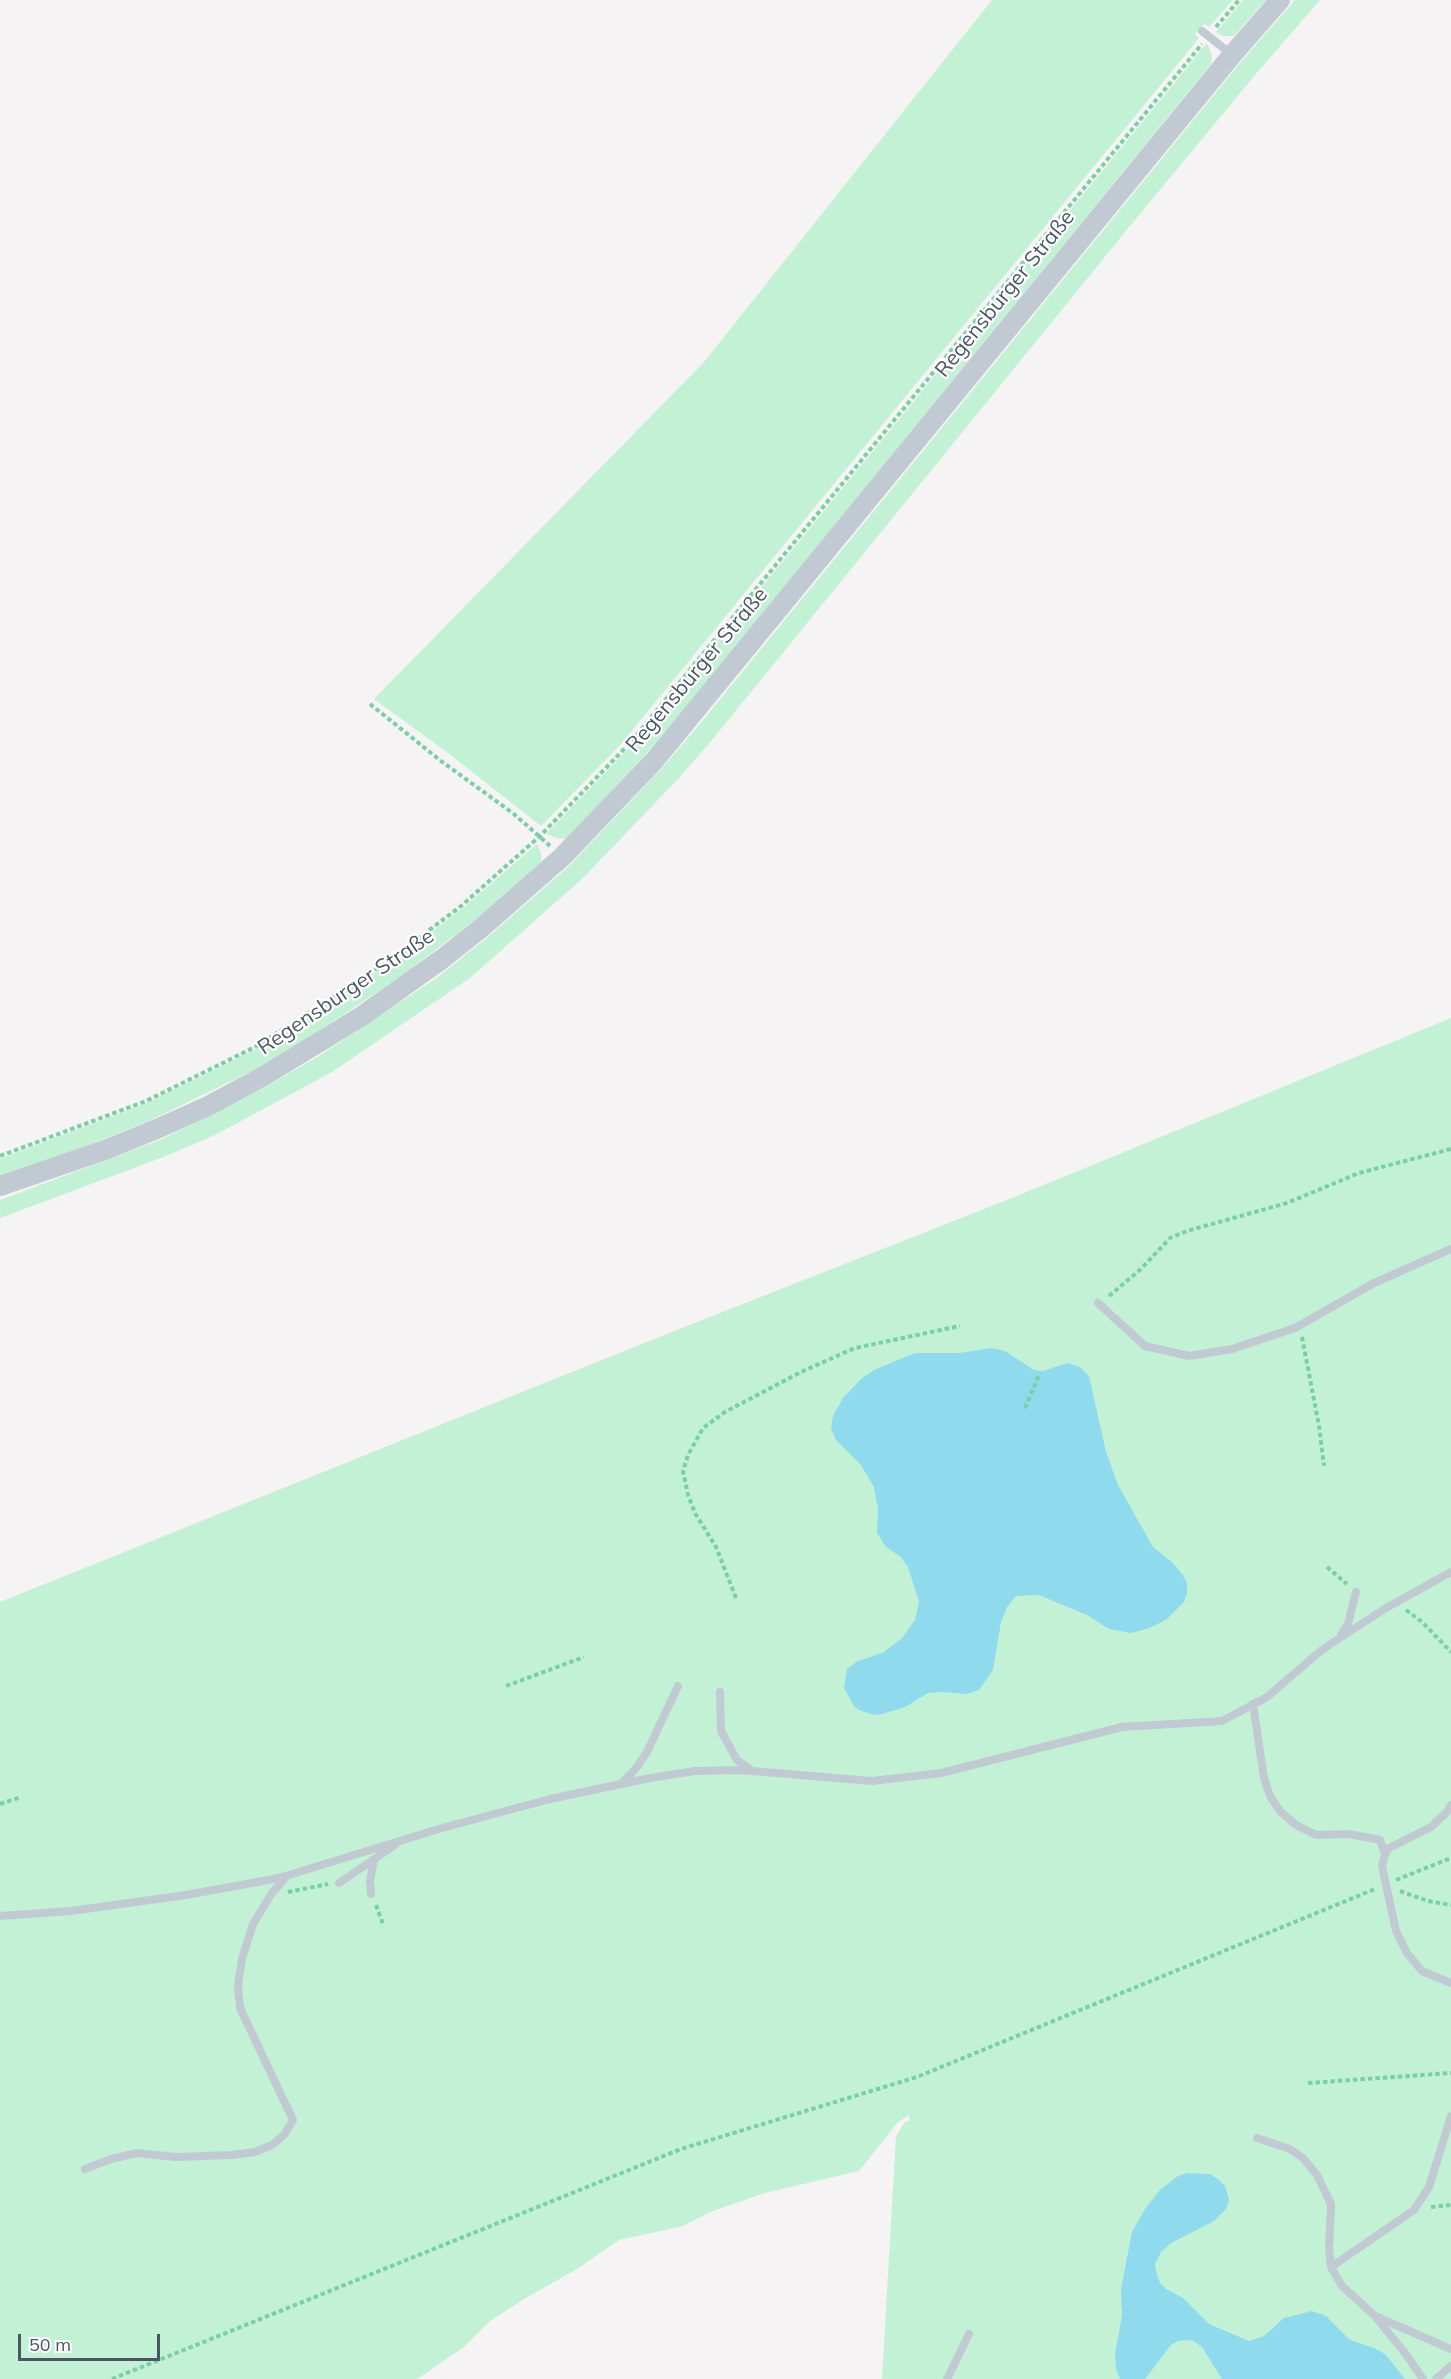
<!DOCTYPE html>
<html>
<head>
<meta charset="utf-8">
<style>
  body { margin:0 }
  #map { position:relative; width:1451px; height:2379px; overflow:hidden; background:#f5f3f3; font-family:Mulish,sans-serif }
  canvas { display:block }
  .scale { position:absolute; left:18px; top:2334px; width:142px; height:27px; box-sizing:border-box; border:3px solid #4a5661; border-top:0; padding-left:8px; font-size:18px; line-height:21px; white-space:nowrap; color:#4a5661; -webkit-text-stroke:4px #fff; paint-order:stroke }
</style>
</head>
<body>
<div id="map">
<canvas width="1451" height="2379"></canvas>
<div class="scale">50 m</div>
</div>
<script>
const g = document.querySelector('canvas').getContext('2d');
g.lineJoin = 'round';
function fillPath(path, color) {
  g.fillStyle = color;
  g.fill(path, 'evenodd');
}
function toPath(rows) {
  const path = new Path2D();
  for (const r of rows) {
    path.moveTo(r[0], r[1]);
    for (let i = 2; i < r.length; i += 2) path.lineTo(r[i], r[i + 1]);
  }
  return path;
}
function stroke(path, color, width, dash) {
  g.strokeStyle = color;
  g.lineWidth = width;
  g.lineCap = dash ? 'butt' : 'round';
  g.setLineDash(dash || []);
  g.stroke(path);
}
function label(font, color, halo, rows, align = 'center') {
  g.font = font + ' Mulish,sans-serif';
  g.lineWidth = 4.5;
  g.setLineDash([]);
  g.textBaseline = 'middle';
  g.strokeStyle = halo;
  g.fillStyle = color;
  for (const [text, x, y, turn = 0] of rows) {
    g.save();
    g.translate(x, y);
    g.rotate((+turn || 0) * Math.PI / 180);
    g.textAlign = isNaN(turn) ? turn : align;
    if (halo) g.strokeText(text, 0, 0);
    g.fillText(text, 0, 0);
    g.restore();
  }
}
fillPath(toPath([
  [992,0,1233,0,1209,27,1204,24,1195,34,1199,38,621,744,541,826,448,753,374,699,704,362],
  [1243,0,1266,0,1234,36,1223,36,1216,32],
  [1295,0,1320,0,1255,75,1130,226,712,740,679,778,583,878,470,978,332,1072,217,1134,166,1156,0,1218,0,1200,160,1140,267,1086,322,1054,438,977,489,936,568,867,663,767,699,725,1240,63],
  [1207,43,1212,56,1211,64,685,708,645,755,566,839,557,838,546,834,634,743],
  [537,844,541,853,541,862,474,921,397,979,308,1038,256,1069,153,1119,102,1140,0,1177,0,1159,147,1103,256,1049,392,962,463,908],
  [1451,1018,1451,2379,882,2379,896,2136,905,2122,909,2121,909,2115,898,2122,859,2171,765,2193,710,2212,683,2226,619,2240,577,2269,524,2299,490,2321,464,2347,417,2379,0,2379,0,1602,644,1343,1012,1198]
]), '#c3f1d5');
fillPath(toPath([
  [991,1348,1005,1351,1034,1370,1043,1371,1068,1363,1080,1367,1089,1376,1106,1452,1118,1485,1153,1547,1172,1562,1183,1575,1187,1583,1187,1593,1184,1602,1167,1619,1150,1628,1131,1633,1109,1629,1087,1615,1039,1595,1016,1596,1007,1607,1001,1622,993,1670,979,1690,967,1694,943,1692,928,1693,905,1707,882,1714,874,1715,859,1710,854,1706,844,1688,847,1669,856,1662,884,1652,902,1638,915,1620,919,1602,908,1567,901,1557,886,1547,877,1533,878,1509,874,1487,861,1465,836,1440,831,1428,833,1416,843,1398,861,1379,876,1369,915,1353,959,1353],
  [1187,2173,1210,2174,1219,2180,1225,2186,1229,2200,1226,2209,1214,2221,1171,2243,1161,2252,1155,2264,1156,2271,1160,2283,1166,2289,1183,2298,1209,2324,1249,2341,1264,2336,1284,2318,1312,2311,1326,2316,1350,2340,1374,2348,1385,2354,1405,2379,1222,2379,1202,2347,1192,2340,1178,2341,1171,2345,1145,2379,1120,2379,1116,2369,1115,2354,1122,2316,1121,2289,1132,2232,1145,2209,1160,2190,1178,2176]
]), '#90daee');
stroke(toPath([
  [1216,27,1239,0],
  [370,704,441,761,514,814,550,846],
  [0,1156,146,1101,255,1047,390,960,461,906,540,836,630,743,1202,44],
  [1109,1296,1141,1269,1170,1238,1187,1231,1287,1203,1359,1173,1451,1149],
  [1302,1337,1319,1426,1324,1466],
  [1025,1408,1040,1373],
  [1327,1567,1347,1584],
  [736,1598,716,1547,695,1513,688,1495,683,1471,688,1455,703,1428,725,1412,801,1372,855,1348,960,1326],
  [1406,1610,1422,1622,1451,1652],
  [506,1686,584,1657],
  [0,1804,21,1797],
  [1396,1880,1451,1858],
  [1400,1891,1428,1901,1451,1905],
  [288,1892,328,1884],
  [376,1905,383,1924],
  [1308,2083,1451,2073],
  [1431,2207,1451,2205],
  [112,2379,681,2149,917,2077,1375,1889]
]), '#7ad0a6', 4, [4.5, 3]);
stroke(toPath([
  [1202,31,1231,54],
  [1098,1303,1145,1346,1189,1356,1232,1349,1295,1328,1374,1283,1451,1249],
  [1341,1635,1348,1624,1356,1592],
  [720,1692,721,1731,737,1760,752,1771],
  [1253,1704,1264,1778,1270,1796,1280,1811,1296,1825,1316,1835,1349,1834,1380,1840,1385,1854],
  [622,1783,637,1767,647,1752,678,1686],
  [1451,1805,1446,1813,1431,1827,1389,1848,1385,1854,1382,1866,1396,1931,1407,1953,1422,1971,1451,1983],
  [339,1883,395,1845],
  [371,1894,370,1881,374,1859],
  [0,1916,71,1911,186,1895,279,1878,442,1828,550,1799,650,1778,695,1771,740,1770,872,1781,941,1773,1122,1727,1222,1721,1267,1697,1323,1649,1386,1608,1451,1572],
  [1257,2138,1290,2149,1303,2158,1317,2175,1331,2204,1329,2248,1331,2267,1342,2286,1374,2315,1405,2353,1423,2379],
  [85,2169,111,2159,137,2153,176,2157,232,2155,255,2152,272,2145,284,2135,293,2120,240,2008,238,1986,242,1959,253,1924,272,1893,286,1877],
  [1331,2267,1414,2210,1429,2187,1451,2116],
  [1375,2316,1451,2349],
  [947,2379,969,2334],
  [1436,2379,1451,2366]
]), '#c1cad2', 8);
stroke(toPath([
  [0,1186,105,1150,159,1128,208,1106,262,1077,362,1016,442,959,480,929,562,857,654,761,1232,55,1280,0]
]), '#c1cad2', 20);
label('21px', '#4a5661', '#fff', [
  ["Regensburger Straße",1005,294,-51],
  ["Regensburger Straße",697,670,-50],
  ["Regensburger Straße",346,992,-34]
]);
</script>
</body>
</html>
